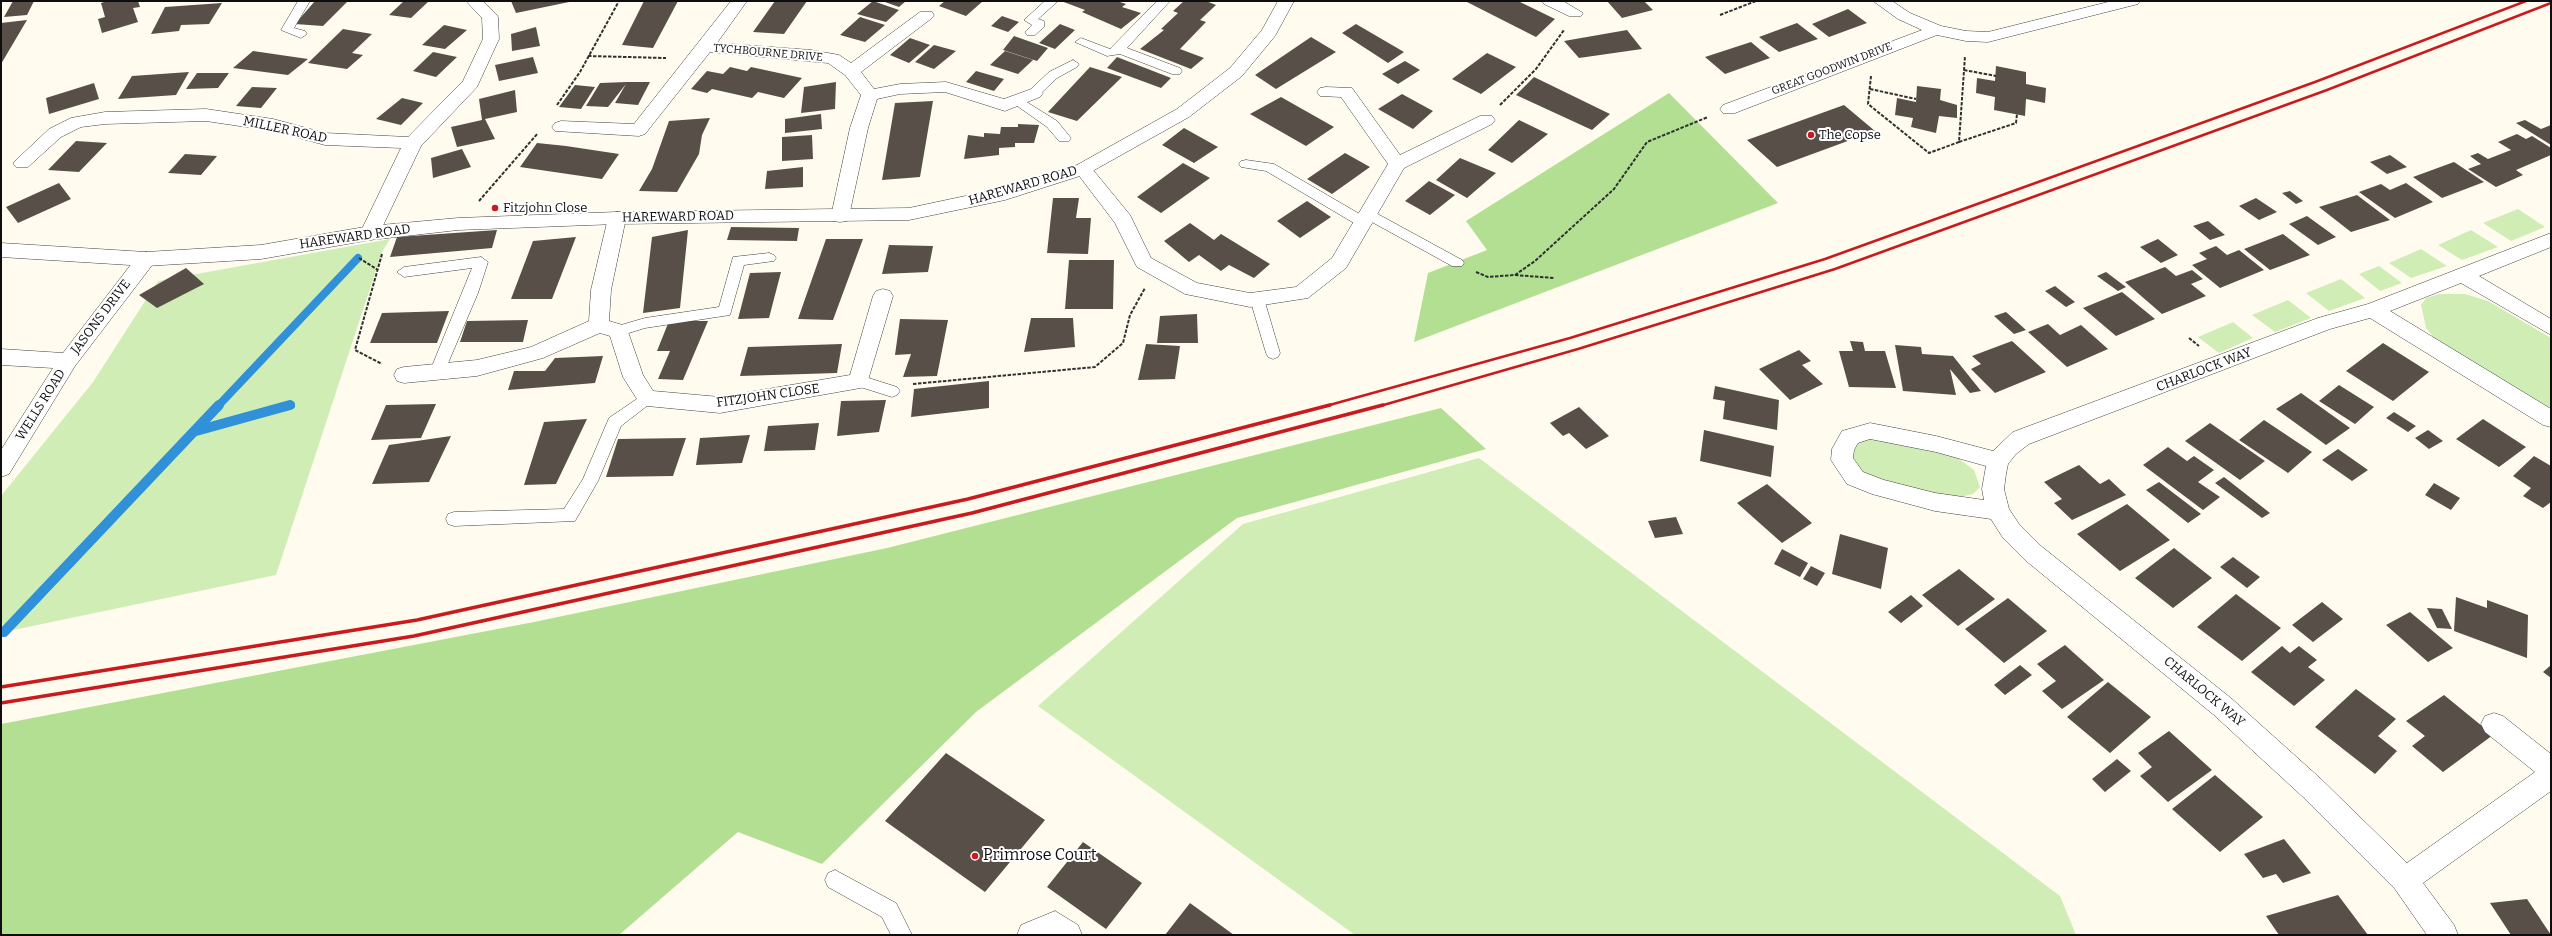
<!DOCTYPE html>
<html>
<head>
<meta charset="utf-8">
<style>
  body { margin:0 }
  #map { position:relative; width:2552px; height:936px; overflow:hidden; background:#fffcef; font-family:Bitter,serif }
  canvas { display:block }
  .frame { position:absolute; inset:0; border:2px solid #0e0e0e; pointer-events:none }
</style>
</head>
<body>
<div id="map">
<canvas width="2552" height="936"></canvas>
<div class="frame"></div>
</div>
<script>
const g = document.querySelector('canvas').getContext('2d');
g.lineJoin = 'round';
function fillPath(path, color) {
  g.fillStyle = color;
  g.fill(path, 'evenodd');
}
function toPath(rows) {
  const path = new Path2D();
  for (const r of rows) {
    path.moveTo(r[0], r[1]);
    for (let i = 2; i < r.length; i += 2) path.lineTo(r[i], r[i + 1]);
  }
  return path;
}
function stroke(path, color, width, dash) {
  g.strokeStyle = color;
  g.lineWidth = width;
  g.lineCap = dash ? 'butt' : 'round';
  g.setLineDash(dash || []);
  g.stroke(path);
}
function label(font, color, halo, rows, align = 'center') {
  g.font = font + ' Bitter,serif';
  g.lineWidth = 4;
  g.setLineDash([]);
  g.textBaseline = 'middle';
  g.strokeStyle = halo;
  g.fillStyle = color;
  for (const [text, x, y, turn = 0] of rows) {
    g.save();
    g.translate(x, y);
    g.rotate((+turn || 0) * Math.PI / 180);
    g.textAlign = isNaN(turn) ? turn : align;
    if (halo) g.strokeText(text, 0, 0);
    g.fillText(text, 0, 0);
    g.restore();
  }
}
fillPath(toPath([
  [2518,209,2545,227,2511,241,2483,223],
  [2471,230,2498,247,2462,260,2438,245],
  [390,239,382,252,276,575,4,632,1,616,1,496,93,382,158,281],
  [2421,249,2447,266,2411,278,2389,263],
  [2379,266,2402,283,2380,291,2359,274],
  [2341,279,2365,298,2329,311,2306,293],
  [2439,294,2465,294,2488,301,2551,338,2551,412,2436,340,2426,328,2421,305,2426,298],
  [2288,300,2311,318,2275,332,2252,315],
  [2233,322,2253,338,2219,353,2198,337],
  [1866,438,1955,456,1974,470,1980,487,1973,494,1955,498,1876,480,1861,472,1853,456,1854,447],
  [1479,458,2060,896,2076,935,1355,935,1038,706,1243,524]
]), '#d0edb5');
fillPath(toPath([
  [1669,93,1778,203,1414,342,1428,273,1487,250,1466,221],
  [1441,408,1486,449,1237,518,976,712,822,864,738,832,619,935,1,935,1,724,534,622,887,548]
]), '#b3df93');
stroke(toPath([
  [218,406,358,258],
  [286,406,291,405]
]), '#3090d8', 8);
stroke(toPath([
  [196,431,290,405],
  [4,632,219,405]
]), '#3090d8', 10);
fillPath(toPath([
  [13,1,34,1,27,15,4,17],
  [107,1,138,1,140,7,133,8,138,22,102,33,98,19,105,17,101,3],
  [315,1,348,1,323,26,295,24],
  [404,1,429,1,411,18,389,15],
  [511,1,574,1,516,13],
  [644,1,678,1,653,48,622,45],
  [775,1,807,1,784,34,753,32],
  [873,1,899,10,886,22,857,14],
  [882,1,906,1,899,7],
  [945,1,983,1,966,16,939,6],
  [1061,1,1117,1,1126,4,1122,7,1141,13,1121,29,1082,12,1085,10],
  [1184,1,1206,1,1216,5,1200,20,1206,22,1180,49,1204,58,1191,69,1140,49,1164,30,1161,29,1178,13,1173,11],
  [1465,1,1518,1,1555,19,1536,37],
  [1607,1,1644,1,1653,10,1622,18],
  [222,3,209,24,181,25,179,31,151,34,165,7],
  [1848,9,1867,23,1829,37,1812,24],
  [1002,16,1019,22,1008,32,991,26],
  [860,17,885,25,865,42,840,35],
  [27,20,1,64,1,23],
  [1797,23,1818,39,1779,52,1759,37],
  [1060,24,1075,30,1055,49,1039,43],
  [1356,24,1404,52,1388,63,1342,33],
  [444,25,467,30,445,49,422,45],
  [536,27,540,46,512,51,511,34],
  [343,29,372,34,352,53,363,55,347,69,308,63],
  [1627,30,1642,49,1579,58,1564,41],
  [1014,36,1048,48,1037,61,1003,50],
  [1311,37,1336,52,1276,89,1255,75],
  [910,38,930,45,909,63,890,55],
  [1751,42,1770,58,1725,74,1705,57],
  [934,45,956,51,934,69,915,62],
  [253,51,308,59,288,75,233,68],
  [1005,51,1033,60,1018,74,990,65],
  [433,52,457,57,436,77,413,71],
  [1487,53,1516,67,1481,94,1452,79],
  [533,57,538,73,499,81,495,65],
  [1117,57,1171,78,1161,88,1107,68],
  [1405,61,1420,70,1398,84,1382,74],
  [1996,66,2026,72,2026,84,2046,88,2045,103,2026,99,2025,116,1994,110,1995,97,1976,93,1977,78,1995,81],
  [730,67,747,71,751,67,802,78,784,98,758,92,752,98,712,89,707,93,691,89,707,71,723,74],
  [1090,67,1122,77,1077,121,1048,112],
  [976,71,1004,79,994,91,966,82],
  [189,72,176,95,118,99,132,76],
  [197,73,229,73,218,88,186,89],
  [1534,77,1610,114,1592,130,1516,95],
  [627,82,650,82,638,105,615,103,626,84,608,107,586,106,600,83],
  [836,82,835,109,801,113,804,87],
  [94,83,99,99,49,114,46,98],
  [575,85,595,87,581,109,559,107],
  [1917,86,1941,89,1940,100,1957,105,1957,118,1939,116,1936,133,1911,127,1913,118,1895,115,1897,98,1916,102],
  [252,87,277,88,261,108,236,106],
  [515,90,517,112,485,119,495,139,457,147,451,127,482,120,479,99],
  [1402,94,1433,111,1413,129,1378,109],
  [1281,97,1334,127,1306,146,1250,114],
  [402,98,423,103,401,125,376,119],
  [933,101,920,177,882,180,895,103],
  [1844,105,1875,131,1777,167,1747,140],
  [821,114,822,129,785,133,785,119],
  [710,118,702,135,699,154,677,192,639,191,652,169,669,121],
  [1519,120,1548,134,1512,163,1488,150],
  [2525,120,2541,129,2551,125,2551,145,2516,123],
  [1018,124,1039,125,1034,143,1015,143,1015,147,999,148,999,155,964,159,968,135,984,137,984,133,1000,134,1001,127,1018,127],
  [1184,128,1218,147,1194,163,1162,145],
  [2517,134,2526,139,2532,136,2551,148,2551,155,2516,170,2523,175,2496,187,2468,169,2481,164,2470,156,2478,153,2488,159,2511,150,2498,142],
  [812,135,813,159,782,161,782,137],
  [76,141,107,143,79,172,48,170],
  [537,143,566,146,619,154,602,179,520,167],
  [462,149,471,167,433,178,431,158],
  [1345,153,1370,167,1332,194,1307,179],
  [185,154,217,156,201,175,168,173],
  [2390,155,2407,167,2387,174,2370,162],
  [1460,158,1496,173,1467,198,1436,180],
  [2454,162,2484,182,2442,198,2413,177],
  [1183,163,1210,178,1161,213,1137,197],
  [803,167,803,187,765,189,767,171],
  [1429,181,1455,195,1430,215,1405,201],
  [59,183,71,199,18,223,6,207],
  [2406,183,2433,202,2395,218,2359,192,2381,184,2390,190],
  [2290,191,2303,201,2296,204,2282,193],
  [2357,195,2390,220,2351,232,2319,207],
  [1053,198,1079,198,1076,218,1091,218,1088,254,1047,253],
  [2256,198,2277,212,2259,220,2239,206],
  [1307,201,1331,217,1300,238,1277,221],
  [2307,216,2336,237,2318,245,2289,224],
  [2208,221,2225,235,2210,240,2193,226],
  [1190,223,1214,240,1221,234,1270,264,1254,278,1229,265,1221,271,1199,255,1189,262,1164,241],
  [731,227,799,228,797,241,727,240],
  [497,230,492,248,390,257,397,237],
  [688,230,680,308,643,313,652,237],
  [2283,234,2310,255,2270,270,2244,249],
  [576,237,552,299,511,299,533,241],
  [826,239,863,239,833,320,798,319],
  [2158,239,2178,255,2161,263,2140,247],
  [889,245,933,246,928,272,882,274],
  [2216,246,2227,255,2239,250,2264,270,2220,288,2192,265,2207,259,2199,253],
  [1069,260,1114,260,1113,309,1065,309],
  [2165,267,2176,276,2192,270,2203,279,2191,284,2206,296,2162,314,2125,282],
  [186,268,204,284,157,308,139,295],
  [781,272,769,318,738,319,750,273],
  [2106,272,2126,287,2118,291,2097,276],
  [2055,286,2075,302,2066,307,2045,291],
  [2122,292,2155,319,2116,336,2083,308],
  [449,311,437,343,370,343,382,313],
  [2006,312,2026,330,2014,334,1994,316],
  [1197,314,1198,343,1157,343,1160,316],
  [1031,318,1073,318,1075,347,1024,352],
  [900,319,948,320,937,376,903,377,911,354,895,355],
  [528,320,523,342,460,342,467,321],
  [669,321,708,321,683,380,658,379,670,351,657,351],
  [2048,324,2060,335,2081,325,2108,349,2067,367,2028,332],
  [1850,341,1863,342,1865,351,1885,351,1896,388,1849,387,1839,351,1853,351],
  [2012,341,2046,372,1995,393,1971,369,1981,364,1972,356],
  [2383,343,2429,372,2393,401,2346,371],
  [842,344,837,373,740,376,748,347],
  [1146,344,1180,346,1175,379,1138,380],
  [1895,345,1921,347,1922,354,1953,356,1981,391,1970,393,1950,369,1956,395,1903,391],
  [1799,350,1811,361,1802,365,1823,384,1790,400,1759,369],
  [603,356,595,383,508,390,514,371,545,371,555,358],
  [989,381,989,408,911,417,914,389],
  [2339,385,2374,407,2355,424,2319,401],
  [1715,386,1779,400,1777,430,1723,419,1725,401,1713,399],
  [2301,393,2350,428,2326,445,2276,409],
  [886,400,879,432,837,436,841,401],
  [436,404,421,438,371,440,386,405],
  [1579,407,1609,436,1586,449,1569,433,1563,436,1550,423],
  [2394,412,2416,426,2408,432,2386,418],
  [587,419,556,484,524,485,544,422],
  [2483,419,2526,447,2499,467,2456,439],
  [2264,420,2312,452,2288,473,2239,440],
  [819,423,815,450,764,451,768,426],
  [2210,423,2265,461,2240,480,2185,441],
  [1704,430,1774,446,1771,477,1700,461],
  [2428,430,2443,441,2429,449,2415,438],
  [750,435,742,463,696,465,700,438],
  [451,436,429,482,372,484,389,445],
  [686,438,673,476,606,477,618,439],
  [2168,447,2187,461,2194,456,2214,470,2198,482,2220,497,2203,510,2143,465],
  [2338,449,2368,470,2352,481,2322,460],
  [2534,456,2551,466,2551,502,2543,508,2523,496,2531,488,2513,476],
  [2079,465,2100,484,2109,479,2126,495,2072,520,2054,503,2062,499,2044,482],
  [2224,477,2270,513,2262,518,2215,483],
  [2159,482,2201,514,2188,523,2146,490],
  [2434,483,2460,498,2451,510,2425,495],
  [1767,484,1812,523,1782,543,1737,503],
  [2127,504,2170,540,2120,571,2077,534],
  [1676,517,1683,534,1655,538,1648,521],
  [1840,534,1888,548,1881,589,1832,574],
  [2174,548,2212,578,2173,608,2135,578],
  [1782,549,1808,563,1800,577,1774,564],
  [2233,557,2260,577,2247,588,2220,567],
  [1811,566,1825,573,1817,586,1803,579],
  [1959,569,1995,599,1958,626,1922,595],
  [2236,594,2281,628,2242,661,2197,627],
  [1911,595,1923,606,1901,623,1888,612],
  [2456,597,2487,608,2487,600,2528,615,2527,658,2454,631],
  [2008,598,2047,631,2004,663,1965,629],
  [2322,602,2343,619,2313,642,2292,625],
  [2427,608,2442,609,2452,629,2437,628],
  [2410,612,2453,648,2428,662,2386,625],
  [2065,645,2104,680,2062,709,2042,691,2056,681,2037,664],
  [2282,646,2290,653,2299,646,2317,660,2308,667,2325,680,2294,706,2251,672],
  [2020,665,2032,675,2005,695,1994,685],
  [2551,665,2551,678,2543,672],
  [2108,682,2151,717,2110,753,2067,717],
  [2356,689,2396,719,2378,736,2397,751,2375,774,2315,727],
  [2444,695,2493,735,2443,772,2412,746,2425,736,2406,721],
  [2169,731,2212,770,2168,802,2140,776,2152,767,2138,753],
  [946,753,1045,820,985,892,885,821],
  [2117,759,2131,771,2105,792,2092,779],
  [2215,775,2263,817,2220,852,2172,809],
  [2284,839,2311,873,2283,883,2276,874,2263,878,2244,854],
  [1083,842,1142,883,1106,929,1047,887],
  [2338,895,2368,935,2279,935,2266,916],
  [2527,899,2551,935,2511,935,2490,903],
  [1190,903,1234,935,1165,935]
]), '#584f49');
const service = toPath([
  [298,1,310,1,294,28,305,31,307,34,301,38,281,30,298,1],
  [1045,1,1058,1,1038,19,1044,21,1044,27,1035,35,1027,35,1025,32,1032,25,1024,20,1045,1],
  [1157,1,1170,1,1127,48,1180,68,1182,71,1180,74,1172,74,1120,54,1107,56,1075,42,1081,38,1110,49,1157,1],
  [1073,60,1079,64,1077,67,1057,78,1038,96,1030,96,1028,93,1030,90,1049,72,1073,60],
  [1017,96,1057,121,1071,138,1069,141,1059,141,1047,127,1013,103,1011,100,1017,96],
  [1246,160,1274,164,1363,216,1364,212,1374,212,1462,260,1464,263,1462,266,1452,266,1370,221,1369,226,1359,226,1266,171,1241,167,1239,164,1241,161,1246,160],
  [769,253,774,255,776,258,774,261,744,265,730,315,645,328,619,336,614,335,612,331,614,327,645,318,719,307,733,257,769,253],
  [481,257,488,262,478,293,443,375,433,375,430,371,472,268,404,277,397,272,404,267,481,257],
  [1257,294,1264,299,1280,353,1278,357,1273,359,1268,357,1266,353,1250,299,1257,294],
  [859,375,897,387,900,391,897,395,892,397,854,385,851,381,854,377,859,375],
  [647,392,652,394,655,398,652,402,621,426,598,481,575,521,454,526,448,524,446,519,448,514,454,512,564,509,583,479,609,418,647,392],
  [835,870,896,903,912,935,891,935,882,917,828,887,825,880,828,873,835,870]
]);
const minor = toPath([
  [466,1,483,1,496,14,498,17,499,39,477,87,421,146,377,238,370,240,363,238,360,233,401,148,325,145,273,131,206,121,105,124,81,127,61,137,28,167,16,167,13,163,49,129,71,118,105,112,206,109,273,119,325,133,408,137,463,81,483,39,482,18,466,1],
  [731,1,747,1,717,43,811,50,839,55,851,63,920,12,932,12,934,15,932,18,861,72,874,89,900,84,946,82,1004,99,1034,88,1040,89,1043,93,1040,97,1005,111,945,92,900,94,877,99,868,128,849,216,847,221,840,222,833,221,831,216,850,128,861,95,845,75,828,63,710,52,645,134,639,136,555,131,552,127,555,123,561,121,634,124,731,1],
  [1542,1,1563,1,1583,13,1581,16,1569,16,1544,4,1542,1],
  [1873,1,1892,1,1910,13,1941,26,1966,31,1988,32,2112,1,2140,1,2138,4,1988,42,1966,41,1937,35,1735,113,1723,113,1720,109,1723,105,1922,30,1898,19,1873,1],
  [1326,87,1352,88,1400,155,1480,116,1492,116,1495,120,1492,124,1404,168,1346,268,1308,298,1250,307,1185,294,1137,267,1115,223,1074,169,1077,165,1089,165,1130,215,1151,258,1197,283,1250,293,1296,287,1332,258,1388,164,1341,97,1320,96,1317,92,1320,88,1326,87],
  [617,212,624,213,626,218,611,290,609,321,626,326,643,375,653,391,720,397,850,375,873,296,876,291,883,289,890,291,893,296,866,387,720,413,647,406,640,404,623,377,610,336,600,333,543,358,477,376,404,383,397,381,394,375,397,369,404,367,477,360,531,347,589,321,591,290,608,218,610,213,617,212],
  [2551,233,2551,247,2479,276,2551,319,2551,335,2461,283,2390,311,2551,409,2551,427,2543,425,2370,318,2330,329,2029,444,2016,454,2008,464,2006,474,2004,489,2009,509,2019,524,2041,546,2232,699,2321,779,2407,863,2535,772,2485,732,2481,724,2485,716,2494,713,2503,716,2551,754,2551,791,2423,883,2454,925,2458,935,2427,935,2395,889,2303,797,2214,715,2025,560,2003,538,1991,519,1935,511,1872,494,1847,484,1831,460,1832,449,1842,431,1870,423,1936,436,1993,451,2013,432,2318,318,2368,304,2551,233],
  [1870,439,1936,452,1986,466,1982,489,1984,500,1935,493,1884,480,1863,472,1853,458,1854,450,1858,443,1870,439],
  [146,252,153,254,156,259,153,264,75,366,9,474,1,477,1,450,53,368,1,365,1,349,63,353,139,254,146,252],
  [1055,911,1078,925,1082,935,1017,935,1021,925,1055,911]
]);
const tertiary = toPath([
  [1278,1,1294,1,1275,36,1242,76,1189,117,1089,173,1005,200,909,220,617,224,458,230,370,240,261,259,146,266,1,257,1,243,146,252,261,245,370,226,458,218,617,212,909,208,1003,188,1077,165,1177,109,1230,68,1262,30,1278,1]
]);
stroke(service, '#414141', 1);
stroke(minor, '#414141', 1);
stroke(tertiary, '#414141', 1);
stroke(toPath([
  [1720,15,1756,1],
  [588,56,666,58],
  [1964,70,1996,76],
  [1871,76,1868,104,1929,153,1959,142,1965,56],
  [1870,89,1916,99],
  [557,105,580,72,619,1],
  [1500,105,1536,69,1564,30],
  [1959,142,2016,123,2017,114],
  [479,201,538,133],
  [382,254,355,350,382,364],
  [359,258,378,270],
  [1476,272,1488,277,1515,275,1535,261,1614,189,1647,142,1708,117],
  [1515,275,1554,278],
  [2189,338,2199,346],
  [913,384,1095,367,1123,343,1130,315,1145,288]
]), '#303030', 2, [3.5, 1.5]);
fillPath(service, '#fff');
fillPath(minor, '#fff');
fillPath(tertiary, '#fff');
stroke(toPath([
  [1326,406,1570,338,1825,259,2315,82,2526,1],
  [1380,406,1578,349,1835,269,2327,90,2551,3]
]), '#ca1a1d', 2.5);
stroke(toPath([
  [1,687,417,620,968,499,1330,405],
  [1,703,414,636,972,513,1383,405]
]), '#ca1a1d', 3.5);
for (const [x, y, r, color] of [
  [1811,135,4,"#ca1a1d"],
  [495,208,4,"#ca1a1d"],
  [975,856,4,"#ca1a1d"]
]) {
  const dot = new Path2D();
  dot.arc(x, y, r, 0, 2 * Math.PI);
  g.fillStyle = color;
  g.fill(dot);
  stroke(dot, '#fff', 1.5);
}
label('11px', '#0e0e0e', '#fff', [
  ["TYCHBOURNE DRIVE",768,53,5],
  ["GREAT GOODWIN DRIVE",1832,69,-21]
]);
label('13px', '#0e0e0e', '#fff', [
  ["MILLER ROAD",285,130,12],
  ["HAREWARD ROAD",1023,186,-16],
  ["HAREWARD ROAD",678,217,-1],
  ["HAREWARD ROAD",355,237,-8],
  ["JASONS DRIVE",101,317,-53],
  ["CHARLOCK WAY",2204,370,-21],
  ["FITZJOHN CLOSE",768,396,-8],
  ["WELLS ROAD",41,405,-58],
  ["CHARLOCK WAY",2204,692,40]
]);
label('13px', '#0e0e0e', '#fff', [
  ["The Copse",1819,135],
  ["Fitzjohn Close",503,208]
], 'left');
label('16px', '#0e0e0e', '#fff', [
  ["Primrose Court",983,856]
], 'left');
</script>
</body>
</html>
